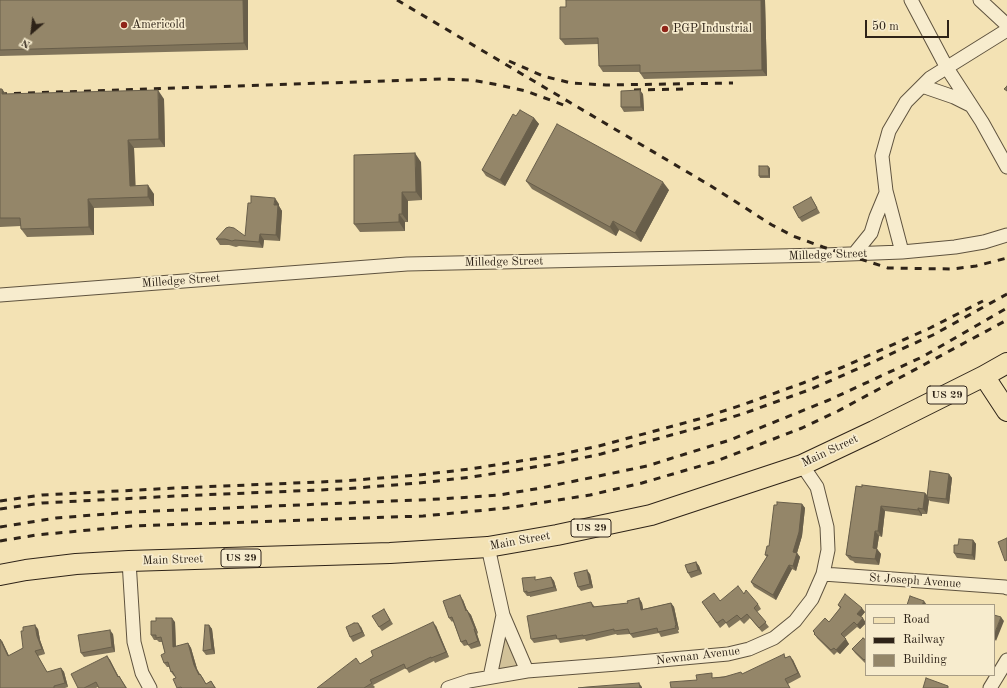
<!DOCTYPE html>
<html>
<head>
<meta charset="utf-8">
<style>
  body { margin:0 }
  #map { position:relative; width:1007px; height:688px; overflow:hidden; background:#f3e2b4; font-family:"Old Standard TT",serif }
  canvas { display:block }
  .legend { position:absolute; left:865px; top:604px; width:130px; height:72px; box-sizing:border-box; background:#f7ecce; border:1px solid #a79c85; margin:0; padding:5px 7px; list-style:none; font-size:12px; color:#2e2318 }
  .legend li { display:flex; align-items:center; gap:8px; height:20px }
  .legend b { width:20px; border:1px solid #a79c85 }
  .north { position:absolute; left:12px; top:12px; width:40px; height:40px; -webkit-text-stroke:3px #f7ecce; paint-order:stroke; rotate:208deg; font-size:11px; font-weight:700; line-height:16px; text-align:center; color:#2e2318 }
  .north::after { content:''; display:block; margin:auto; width:14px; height:18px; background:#2e2318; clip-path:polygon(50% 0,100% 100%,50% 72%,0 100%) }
  .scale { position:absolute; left:865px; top:20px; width:84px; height:18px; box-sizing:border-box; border:2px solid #2e2318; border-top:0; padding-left:5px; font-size:12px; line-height:14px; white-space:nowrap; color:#2e2318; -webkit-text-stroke:3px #f7ecce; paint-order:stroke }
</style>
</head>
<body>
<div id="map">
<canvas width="1007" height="688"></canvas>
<ul class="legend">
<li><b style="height:5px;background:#f3e2b4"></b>Road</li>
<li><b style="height:5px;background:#2e2318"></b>Railway</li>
<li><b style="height:11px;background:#948669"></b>Building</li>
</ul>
<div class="north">N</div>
<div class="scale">50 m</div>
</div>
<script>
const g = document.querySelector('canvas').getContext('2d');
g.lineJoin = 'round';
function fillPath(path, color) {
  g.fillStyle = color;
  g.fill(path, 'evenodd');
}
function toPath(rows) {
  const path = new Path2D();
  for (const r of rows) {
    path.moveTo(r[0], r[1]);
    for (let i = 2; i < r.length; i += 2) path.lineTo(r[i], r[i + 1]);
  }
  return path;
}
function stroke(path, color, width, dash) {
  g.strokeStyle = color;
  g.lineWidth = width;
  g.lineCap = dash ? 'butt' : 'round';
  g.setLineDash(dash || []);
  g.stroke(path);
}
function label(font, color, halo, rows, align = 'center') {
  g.font = font + ' "Old Standard TT",serif';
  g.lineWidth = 3.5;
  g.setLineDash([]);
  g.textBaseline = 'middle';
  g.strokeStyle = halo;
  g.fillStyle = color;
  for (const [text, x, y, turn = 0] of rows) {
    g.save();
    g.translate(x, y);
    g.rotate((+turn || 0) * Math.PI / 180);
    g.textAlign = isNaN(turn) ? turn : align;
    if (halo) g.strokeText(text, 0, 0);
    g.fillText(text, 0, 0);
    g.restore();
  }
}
fillPath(toPath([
  [501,621,522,671,494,676]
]), '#d2c299');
const street = toPath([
  [911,0,947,68,982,122,1007,167],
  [980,0,1007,25],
  [922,86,954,97,970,105],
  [902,252,886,191,882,156,889,131,906,102,930,78,1007,30],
  [854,254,871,233,876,217,886,193],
  [0,295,407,264,823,255,902,252,955,247,984,242,1007,235],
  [488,547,503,615,527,671],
  [129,561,134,642,142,673,150,688],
  [823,574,1005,587,1007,588],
  [490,677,503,615],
  [448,688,469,681,527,671,617,664,728,654,749,649,774,638,795,621,812,599,823,574,828,550,827,527,817,487,802,465],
  [990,688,1007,660]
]);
const primary = toPath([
  [984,376,1007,411],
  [0,575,26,570,76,564,129,561,390,553,488,547,557,535,651,515,802,465,874,431,984,376,1007,363]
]);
stroke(street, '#5f533f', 15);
stroke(primary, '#2e2318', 22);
stroke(street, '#f7ecce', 13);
stroke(primary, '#f3e2b4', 20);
stroke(toPath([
  [397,0,711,186,772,225,793,236,823,247,888,268,952,269,976,266,1007,258],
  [509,61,543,76,571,83,606,85,733,83],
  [634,90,686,89],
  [0,94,443,79,471,80,499,85,526,91,569,107],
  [0,501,42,495,176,488,343,481,419,475,470,469,552,456,599,446,699,419,742,405,803,383,843,367,930,328,983,301],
  [0,509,42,503,176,496,343,489,419,483,472,477,553,464,601,454,701,427,745,413,806,391,846,374,933,335,1007,294],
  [0,527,56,518,132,512,441,499,499,495,541,488,647,466,730,440,829,400,922,357,1007,308],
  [0,541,36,535,133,526,423,516,507,508,590,495,642,483,714,462,802,428,838,411,1007,320]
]), '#2e2318', 3, [7, 7]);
fillPath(toPath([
  [0,0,248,0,248,50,0,56],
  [566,0,765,0,767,76,644,79,640,73,640,72,603,72,599,66,599,44,565,45,560,39,566,7],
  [0,89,2,89,6,94,164,99,165,147,134,148,135,186,154,194,154,206,94,208,94,235,27,237,21,229,21,226,0,227],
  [643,94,644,111,624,112,621,107],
  [516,116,534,118,539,124,505,186,486,176,482,170],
  [421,162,422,200,408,201,408,222,405,222,405,231,360,232,354,224],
  [770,168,770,178,760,178,759,176],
  [526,181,669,190,641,242,619,230,616,236,532,189],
  [814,202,820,213,802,222,799,218],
  [279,204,279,206,282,211,280,241,264,240,263,248,239,246,236,247,229,245,220,245,216,239,245,236],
  [949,474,952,478,949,504,930,501,929,500,927,514,922,514,922,516,885,511,882,537,879,536,877,549,881,554,879,565,855,563,853,561,850,560,846,555,856,486,925,493,927,495],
  [802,504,805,508,802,536,797,553,800,557,796,571,792,569,776,600,754,587,751,582,767,557,765,555,769,546],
  [973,540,976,544,975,560,957,558,954,553,958,545],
  [696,562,699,566,702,574,691,578,688,573],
  [590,574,593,588,581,591,578,587],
  [551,577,554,581,557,591,530,597,530,596,527,596,524,592,537,580],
  [744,594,758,604,761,609,757,612,769,627,762,632,750,618,744,624,740,620,729,628,726,623,720,628,702,602,720,601],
  [639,598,642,603,643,609,671,603,674,607,679,630,678,630,679,633,661,637,659,633,633,638,630,634,617,635,616,634,586,641,585,639,560,643,558,639,534,643,531,639,591,602,595,607,628,603],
  [463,600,467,611,471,615,478,633,477,634,481,646,471,649,468,645,464,646,461,642,453,621,452,622,449,618],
  [838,605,865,612,861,617,866,623,860,629,857,627,844,638,849,644,840,654,837,652,834,655,817,638,813,631,829,622,840,608],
  [384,609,393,624,382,631,379,627],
  [175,622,176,647,188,643,191,648,197,669,200,674,203,678,206,684,211,681,216,688,177,688,176,678,175,676,174,676,171,672,169,667,167,667,164,663,165,653,162,642,159,642,157,640,154,640,151,635],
  [209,625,212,629,215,654,206,655,203,651],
  [436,626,449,657,435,663,434,661,409,673,406,668,373,685,375,687,374,688,317,688,360,664,373,656],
  [361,627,365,636,353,642,350,637],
  [38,629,40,640,45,654,38,656,47,672,61,668,64,672,68,687,65,688,0,688,2,641,9,656,23,648],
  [113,634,115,652,84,657,81,653],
  [866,640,866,664,855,653,852,649],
  [107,656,110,660,118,676,119,676,127,688,99,688,98,687,96,688,78,688],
  [786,657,793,660,801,677,788,684,790,688,671,688,697,680,742,674]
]), '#7f735a');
fillPath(toPath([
  [243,0,248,0,248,50,244,43],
  [761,0,765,0,767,76,762,70],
  [2,89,8,98,2,94],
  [158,90,164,99,165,147,159,139],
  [640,90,643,94,644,111,641,107],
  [534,118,539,124,505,186,500,180],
  [128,140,134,148,136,194,130,186],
  [415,153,421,162,422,200,416,192],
  [768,166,770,168,770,178,769,176],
  [663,182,669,190,641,242,635,233],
  [148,185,154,194,154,206,148,197],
  [402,192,408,201,408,222,402,214],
  [275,198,279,204,279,206,282,211,280,241,276,235,274,205],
  [88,199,94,208,94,235,89,227],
  [399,214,405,222,405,231,399,222],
  [613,221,619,230,616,236,610,227],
  [260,234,264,240,263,248,259,242],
  [949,474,952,478,949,504,946,499],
  [925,493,928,497,927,497,929,500,927,514,923,509],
  [802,504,805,508,802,536,797,553,800,557,796,571,793,566,793,552],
  [881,506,885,511,882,537,878,531],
  [918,508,922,514,922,516,918,510],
  [875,531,879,536,877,549,881,554,879,565,875,559,873,548],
  [973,540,976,544,975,560,972,555],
  [696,562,699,566,702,574,698,570],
  [789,565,792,569,776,600,773,595],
  [587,570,590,574,593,588,590,584],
  [551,577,554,581,557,591,554,587],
  [460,595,463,600,469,615,466,611],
  [639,598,642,603,644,614,641,610],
  [924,601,927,605,922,605],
  [671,603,674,607,679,630,676,625],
  [862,608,865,612,860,618,857,614],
  [467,610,471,615,478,633,475,629],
  [1001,617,1004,621,996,641,994,638,994,635],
  [172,618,175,622,176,652,173,647],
  [863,618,866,623,860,629,857,625],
  [433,622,436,626,449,657,446,652],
  [358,623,361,627,365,636,362,632],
  [35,625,38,629,40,640,45,654,42,649,37,636],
  [209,625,212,629,215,654,212,649],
  [474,629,477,634,481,646,478,641],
  [110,630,113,634,115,652,112,647],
  [0,639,2,641,11,660,8,656],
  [846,639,849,644,840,654,836,650],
  [188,643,191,648,197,669,202,679,199,675,194,665],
  [107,656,110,660,121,681,118,677],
  [790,656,793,660,801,677,798,673],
  [61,668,64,672,68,687,65,683],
  [639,683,642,687,642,688,640,688]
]), '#685e4a');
const building = toPath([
  [0,0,243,0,244,43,0,50,0,0],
  [566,0,761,0,762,70,640,73,640,65,599,66,598,38,560,39,560,7,566,7,566,0],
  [1007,86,1007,91,1004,89,1007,86],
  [0,89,2,89,2,94,158,90,159,139,128,140,130,186,148,185,148,197,88,199,89,227,21,229,20,218,0,218,0,89],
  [640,90,641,107,621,107,621,91,640,90],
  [520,110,534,118,500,180,482,170,513,114,516,116,520,110],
  [557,124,663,182,635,233,613,221,610,227,526,181,557,124],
  [415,153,416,192,402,192,402,214,399,214,399,222,354,224,354,155,415,153],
  [759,166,768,166,769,176,759,176,759,166],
  [251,196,275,198,274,205,278,205,276,235,260,234,259,242,235,240,232,241,225,239,216,239,226,228,229,227,234,228,245,236,248,203,251,203,251,196],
  [811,197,817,208,799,218,793,207,811,197],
  [930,471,949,474,946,499,927,497,930,471],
  [862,485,925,493,923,509,918,508,918,510,881,506,878,531,875,531,873,548,877,549,875,559,851,557,851,556,846,555,856,486,862,487,862,485],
  [777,502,802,504,799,532,793,552,797,553,793,566,789,565,773,595,751,582,768,555,765,555,767,546,769,546,774,505,777,505,777,502],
  [1007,538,1007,560,1005,561,998,542,1007,538],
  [959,539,973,540,972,555,954,553,954,545,958,545,959,539],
  [696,562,698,570,688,573,685,565,696,562],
  [587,570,590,584,578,587,574,573,587,570],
  [535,577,535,580,551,577,554,587,527,593,527,591,524,592,522,578,535,577],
  [738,586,744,594,746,590,758,604,754,608,766,622,759,628,747,614,741,619,737,615,726,623,723,619,717,623,702,602,714,593,720,601,738,586],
  [845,594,862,608,857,614,863,618,857,625,854,622,841,634,846,639,836,650,834,648,831,650,814,634,815,633,813,631,825,618,829,622,841,607,838,605,845,594],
  [460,595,466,611,467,610,475,629,474,629,478,641,468,645,466,640,461,642,452,617,449,618,443,601,460,595],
  [910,596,924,601,922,605,907,605,910,596],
  [639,598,641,610,671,603,676,625,675,626,676,628,658,632,657,628,630,634,628,629,614,631,614,629,583,636,583,635,557,639,556,635,531,639,527,616,591,602,593,607,628,603,627,601,639,598],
  [384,609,390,620,379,627,372,616,384,609],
  [994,615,1001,617,994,635,994,615],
  [156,618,172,618,173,647,188,643,194,665,199,675,200,674,206,684,211,681,215,688,182,688,181,687,177,688,173,679,176,678,172,671,171,672,168,662,164,663,161,655,165,653,161,637,156,638,156,635,151,635,151,621,156,621,156,618],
  [433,622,446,652,431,658,431,657,406,669,404,664,370,680,372,683,364,688,317,688,356,658,360,664,373,656,371,651,433,622],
  [354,623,358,623,362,632,350,637,346,627,354,623],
  [35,625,37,636,42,649,35,651,47,672,61,668,65,683,54,686,54,688,0,688,0,639,8,656,23,648,21,631,23,631,23,627,35,625],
  [205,625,209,625,212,649,203,651,205,625],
  [110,630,112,647,81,653,78,635,110,630],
  [863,638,866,640,866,658,864,660,852,649,863,638],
  [784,654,785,658,790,656,798,673,785,679,790,688,671,688,670,682,697,680,696,675,712,673,712,678,724,677,741,672,742,674,784,654],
  [107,656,118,677,119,676,126,688,99,688,96,682,84,688,78,688,71,674,107,656],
  [926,678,948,686,948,688,923,688,926,678],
  [639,683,640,688,578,688,587,687,639,683]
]);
fillPath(building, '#948669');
stroke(building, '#685e4a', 1);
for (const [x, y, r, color] of [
  [124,25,4,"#8f2418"],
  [665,29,4,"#8f2418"]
]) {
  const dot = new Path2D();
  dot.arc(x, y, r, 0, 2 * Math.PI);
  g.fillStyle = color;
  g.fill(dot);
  stroke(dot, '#f7ecce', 1.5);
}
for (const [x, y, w] of [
  [947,395,40],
  [591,528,40],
  [241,558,40]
]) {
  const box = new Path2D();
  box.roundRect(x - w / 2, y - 9, w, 18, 3);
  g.fillStyle = '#f7ecce';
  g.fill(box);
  stroke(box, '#2e2318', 1);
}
label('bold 11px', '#2e2318', null, [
  ["US 29",947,395],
  ["US 29",591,528],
  ["US 29",241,558]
]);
label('12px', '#2e2318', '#f7ecce', [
  ["Americold",132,25],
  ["PGP Industrial",673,29]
], 'left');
label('12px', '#2e2318', '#f7ecce', [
  ["Milledge Street",828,255,-2],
  ["Milledge Street",504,262,-1],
  ["Milledge Street",181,281,-4],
  ["Main Street",830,451,-25],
  ["Main Street",520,541,-10],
  ["Main Street",173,560,-2],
  ["St Joseph Avenue",915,581,4],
  ["Newnan Avenue",698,656,-7]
]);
</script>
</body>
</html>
